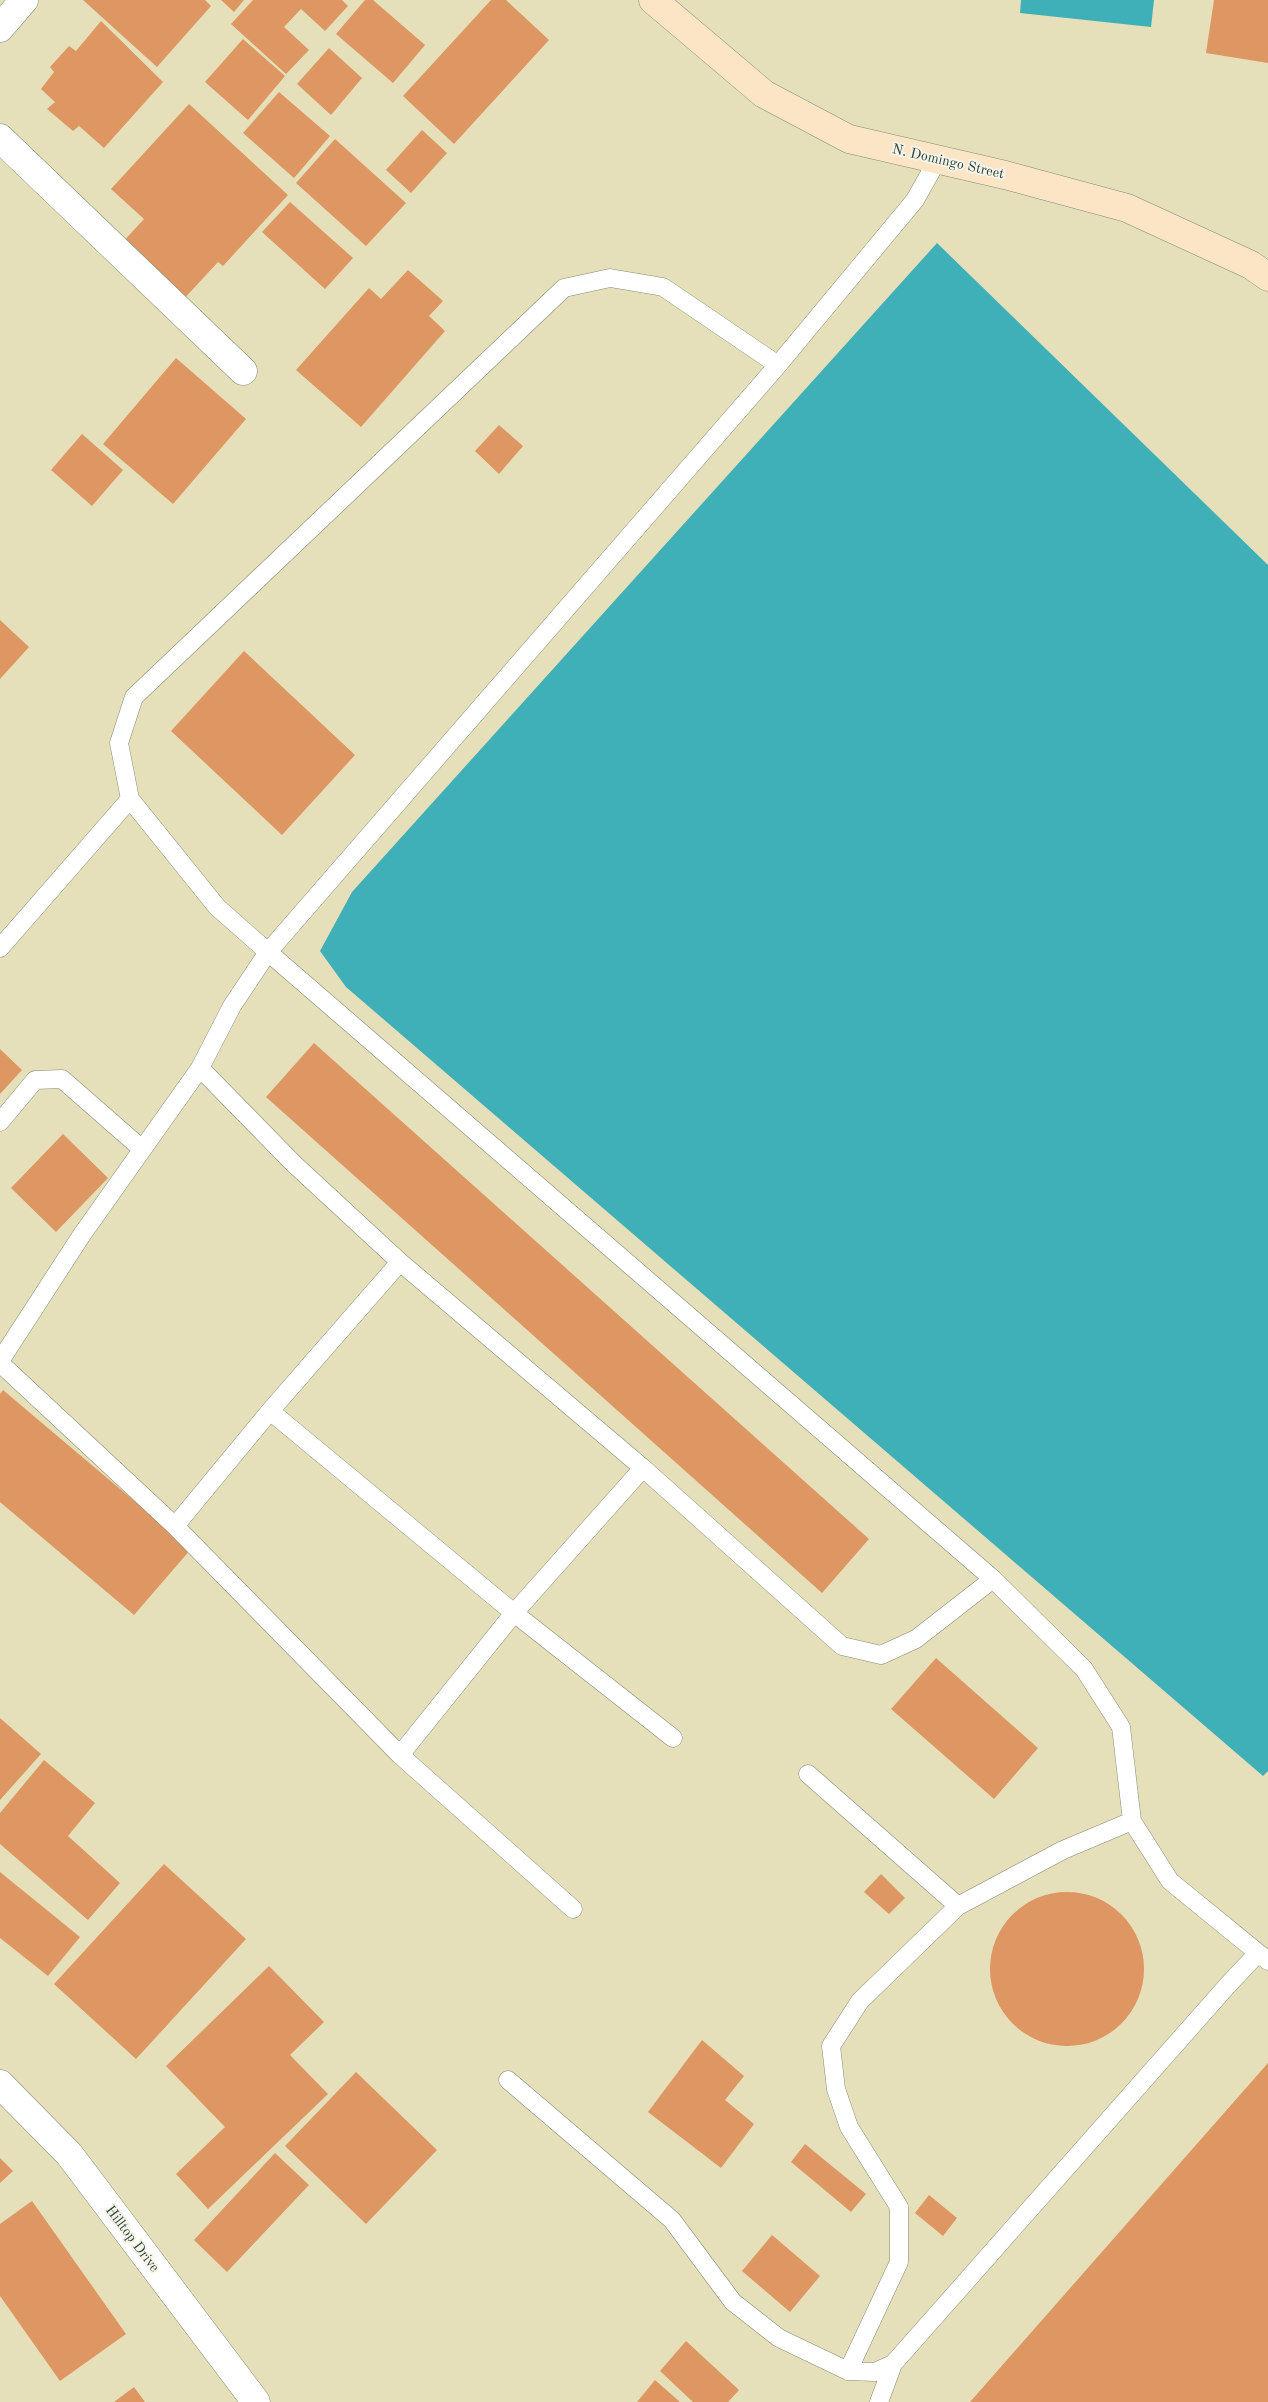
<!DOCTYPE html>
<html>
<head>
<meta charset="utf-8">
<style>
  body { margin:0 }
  canvas { display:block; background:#e5dfba }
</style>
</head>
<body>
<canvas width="1268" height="2402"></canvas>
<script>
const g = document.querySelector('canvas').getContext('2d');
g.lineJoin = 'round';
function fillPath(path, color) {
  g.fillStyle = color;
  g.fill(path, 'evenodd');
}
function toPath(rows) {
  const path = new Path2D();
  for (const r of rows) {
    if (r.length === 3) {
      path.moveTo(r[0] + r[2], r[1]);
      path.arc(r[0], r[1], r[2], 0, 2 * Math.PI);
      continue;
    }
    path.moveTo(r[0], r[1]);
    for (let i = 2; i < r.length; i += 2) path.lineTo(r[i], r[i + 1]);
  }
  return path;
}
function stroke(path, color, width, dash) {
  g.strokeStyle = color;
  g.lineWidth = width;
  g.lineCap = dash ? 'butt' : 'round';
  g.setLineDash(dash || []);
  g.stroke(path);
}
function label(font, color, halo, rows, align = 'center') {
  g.font = font + ' "Old Standard TT",serif';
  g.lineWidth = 4;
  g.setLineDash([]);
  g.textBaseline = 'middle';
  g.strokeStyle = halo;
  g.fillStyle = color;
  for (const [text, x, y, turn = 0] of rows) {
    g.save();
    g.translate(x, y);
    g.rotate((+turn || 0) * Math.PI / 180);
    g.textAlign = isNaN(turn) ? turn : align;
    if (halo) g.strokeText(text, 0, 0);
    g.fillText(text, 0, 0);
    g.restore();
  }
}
fillPath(toPath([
  [1021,0,1154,0,1151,27,1020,13],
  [937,243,1268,565,1268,1771,1263,1776,346,987,320,951,352,892]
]), '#40b0b8');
fillPath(toPath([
  [83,0,205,0,211,6,157,67],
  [221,0,244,0,234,12],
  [253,0,342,0,348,6,325,31,301,9,284,27,309,50,286,74,231,24],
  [365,0,373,0,425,45,393,83,336,34],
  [491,0,506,0,549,40,454,144,403,96],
  [1214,0,1268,0,1268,63,1206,53],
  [101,21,163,82,104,148,79,126,73,131,47,109,55,102,41,89,54,72,50,67,69,46,76,51],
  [243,39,285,76,248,120,205,82],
  [329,48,362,78,331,115,297,84],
  [279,92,330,136,294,178,243,133],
  [189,104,288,195,223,266,218,262,182,301,120,245,144,219,111,189],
  [422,130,447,153,411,193,386,170],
  [335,139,406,203,366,246,296,183],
  [290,202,353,258,325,289,262,232],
  [408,270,443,301,429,316,445,331,361,427,296,370,369,288,381,299],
  [176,358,246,419,173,504,103,444],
  [499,425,523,446,499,474,475,451],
  [82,434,123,470,92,506,51,470],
  [0,620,29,647,0,679],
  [244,651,355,755,282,835,171,731],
  [314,1043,869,1539,822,1593,266,1097],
  [0,1049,22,1070,0,1094],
  [63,1134,108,1178,56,1232,11,1188],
  [3,1390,191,1549,134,1615,0,1502,0,1394],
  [936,1658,1038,1748,994,1799,891,1709],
  [0,1718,41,1754,0,1800],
  [44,1760,95,1803,68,1836,120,1883,88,1920,0,1844,0,1813],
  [164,1864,246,1939,136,2059,54,1984],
  [0,1872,80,1937,48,1976,0,1938],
  [881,1874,905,1898,889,1914,864,1892],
  [1067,1969,77],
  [269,1966,324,2022,290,2055,328,2094,208,2209,176,2174,225,2127,166,2066],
  [702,2040,744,2076,725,2100,754,2124,721,2168,648,2112],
  [1268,2063,1268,2402,970,2402],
  [356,2072,437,2150,366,2224,285,2146],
  [805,2144,866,2194,851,2212,791,2162],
  [275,2153,309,2185,227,2272,194,2240],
  [0,2158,13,2171,0,2183],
  [929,2195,957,2218,943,2236,915,2213],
  [32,2201,126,2334,60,2381,0,2296,0,2224],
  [772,2235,820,2276,790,2312,742,2271],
  [686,2341,739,2390,728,2402,693,2402,660,2371],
  [655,2380,680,2402,637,2402],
  [134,2387,145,2402,114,2402]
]), '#de9663');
const service = toPath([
  [938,159,915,200,778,365,268,952,993,1579,1084,1669,1121,1727,1132,1821,1170,1881,1268,1961],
  [0,948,130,799],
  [200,1068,294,1164,400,1262,643,1468,842,1646,881,1655,916,1639,993,1579],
  [0,1122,35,1080,62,1079,142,1149],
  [0,1361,81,1236,200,1068,232,1006,268,952,217,907,130,799,119,743,134,697,564,288,610,278,663,287,778,365],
  [0,1363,175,1526,400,1755,573,1909],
  [270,1411,514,1613,673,1738],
  [175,1526,270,1411,400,1262],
  [400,1755,514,1613,643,1468],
  [808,1774,958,1906],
  [508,2080,672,2220,733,2302,779,2338,848,2371,875,2372,893,2364],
  [848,2371,899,2262,899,2207,849,2127,836,2089,831,2046,860,2001,958,1906,1063,1850,1132,1821],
  [879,2402,893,2364,1227,1986,1258,1953]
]);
const minor = toPath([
  [0,28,24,0],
  [0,138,243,371],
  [0,2084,69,2154,256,2402]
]);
const secondary = toPath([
  [653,0,764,94,849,139,1005,175,1127,208,1251,265,1268,277]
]);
stroke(service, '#828e77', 19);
stroke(minor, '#828e77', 29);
stroke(secondary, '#828e77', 29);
stroke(service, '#fff', 18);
stroke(minor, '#fff', 28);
stroke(secondary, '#fce5c4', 28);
label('14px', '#1f3d34', '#f7f3e8', [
  ["N. Domingo Street",948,162,13],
  ["Hilltop Drive",132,2239,53]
]);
</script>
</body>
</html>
